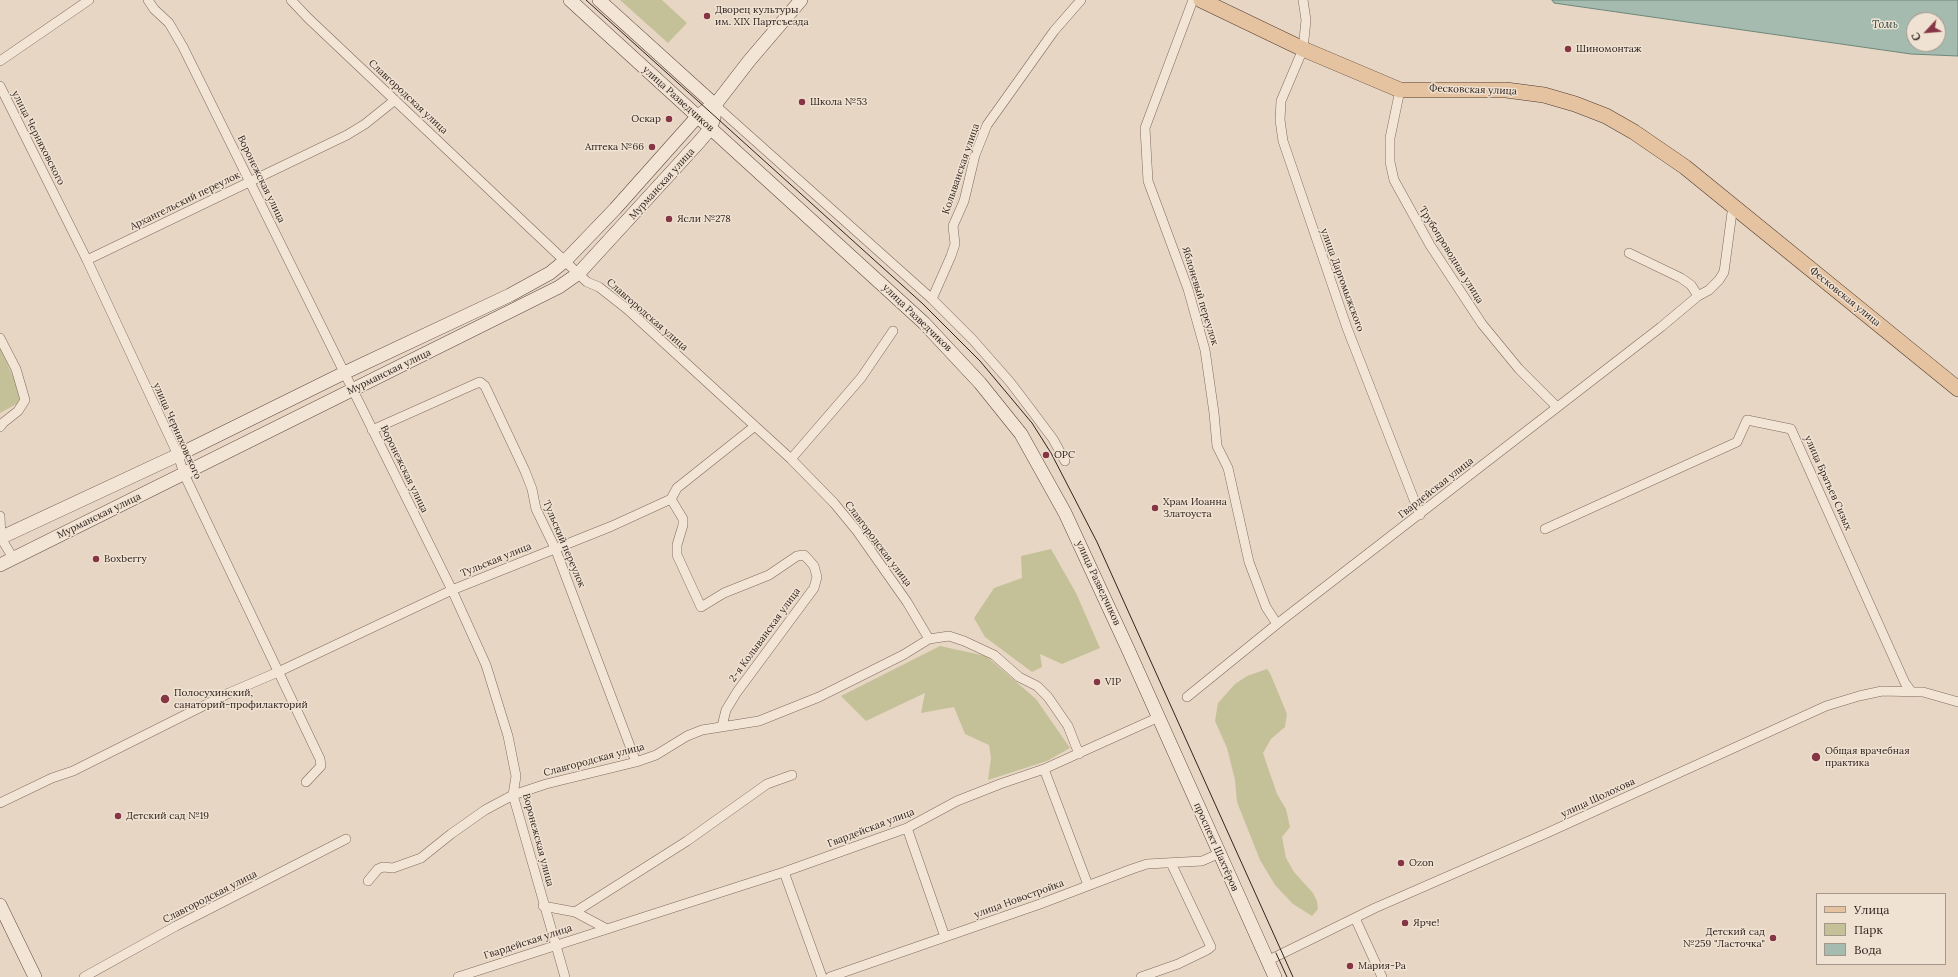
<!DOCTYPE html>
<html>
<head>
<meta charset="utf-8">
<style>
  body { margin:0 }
  #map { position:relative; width:1958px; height:977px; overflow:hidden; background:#e7d6c3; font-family:Lora,serif }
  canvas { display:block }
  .legend { position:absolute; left:1816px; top:893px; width:130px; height:72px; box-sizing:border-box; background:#f0e2d2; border:1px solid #a4968a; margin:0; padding:5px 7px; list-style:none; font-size:12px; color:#31241f }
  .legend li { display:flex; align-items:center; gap:8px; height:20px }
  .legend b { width:20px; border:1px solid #a4968a }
  .north { position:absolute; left:1906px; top:12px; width:40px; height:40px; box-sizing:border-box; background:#f0e2d2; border:1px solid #a4968a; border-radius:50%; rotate:244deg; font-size:11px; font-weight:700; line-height:16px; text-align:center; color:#31241f }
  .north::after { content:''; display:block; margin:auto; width:14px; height:18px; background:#863544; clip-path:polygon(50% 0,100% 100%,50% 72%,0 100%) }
</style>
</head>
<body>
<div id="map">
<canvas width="1958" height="977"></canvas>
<ul class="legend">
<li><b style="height:5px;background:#e6c3a0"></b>Улица</li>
<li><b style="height:11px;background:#c4c199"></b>Парк</li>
<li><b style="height:11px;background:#a5bbb0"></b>Вода</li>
</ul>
<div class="north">С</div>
</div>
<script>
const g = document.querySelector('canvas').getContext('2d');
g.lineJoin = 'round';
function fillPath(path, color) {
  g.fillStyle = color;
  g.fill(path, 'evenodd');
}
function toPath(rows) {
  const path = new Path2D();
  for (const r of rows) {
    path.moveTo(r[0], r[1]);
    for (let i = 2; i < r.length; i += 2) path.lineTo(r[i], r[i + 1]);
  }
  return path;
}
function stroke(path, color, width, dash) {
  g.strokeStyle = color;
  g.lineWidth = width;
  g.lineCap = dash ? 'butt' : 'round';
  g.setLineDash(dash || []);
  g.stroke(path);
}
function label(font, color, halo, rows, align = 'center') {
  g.font = font + ' Lora,serif';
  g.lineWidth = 3;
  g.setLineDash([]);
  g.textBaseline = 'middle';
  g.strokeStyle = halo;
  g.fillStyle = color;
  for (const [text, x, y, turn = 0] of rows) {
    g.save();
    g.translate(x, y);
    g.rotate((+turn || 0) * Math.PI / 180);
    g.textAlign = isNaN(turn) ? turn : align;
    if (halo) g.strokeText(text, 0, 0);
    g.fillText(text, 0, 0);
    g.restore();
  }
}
fillPath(toPath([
  [620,0,662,0,687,23,668,43],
  [0,348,24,400,0,413],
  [1051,549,1076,593,1100,648,1062,664,1040,654,1042,667,1032,672,985,637,974,618,994,588,1022,578,1021,556],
  [940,646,986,656,1036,699,1070,748,1047,761,988,780,991,758,989,745,965,734,954,707,921,713,925,693,866,721,841,696],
  [1267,669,1270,673,1287,714,1285,727,1271,739,1263,753,1277,794,1286,809,1290,827,1282,837,1286,858,1294,872,1313,893,1317,901,1318,909,1312,916,1293,904,1275,885,1260,860,1237,802,1235,780,1227,748,1215,721,1218,703,1235,684,1247,676]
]), '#c4c199');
const water = toPath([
  [1552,0,1958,0,1958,56,1911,54,1554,3,1552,0],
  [1914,20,1938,20,1938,44,1914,44,1914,20]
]);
fillPath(water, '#a5bbb0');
stroke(water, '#6d877c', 1);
const street = toPath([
  [148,0,154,9,169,23,183,47,452,590,486,665,508,736,516,776,513,795,565,977],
  [291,0,308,18,587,282,599,287,627,309,791,459,834,503,857,531,907,602,929,639],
  [1193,0,1145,128,1148,181,1188,289,1205,350,1214,413,1217,446,1228,468,1249,562,1266,607,1277,624],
  [1303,0,1306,20,1303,49,1281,101,1280,120,1283,141,1347,328,1420,515],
  [0,61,89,0],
  [0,86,87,260,178,455,184,474,320,759,321,766,306,782],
  [1400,90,1390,138,1390,162,1394,180,1430,245,1482,324,1519,369,1557,407],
  [715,105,932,299,973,340,1010,382,1032,411,1053,439,1065,461],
  [1629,253,1681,278,1691,285,1698,296],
  [87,260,347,135,365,124,395,100],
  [932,299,951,256,955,244,953,226,964,201,975,155,987,125,1054,31,1081,0],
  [0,338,16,369,25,400,18,411,4,422,0,427],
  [372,430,475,384,480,382,485,386,525,471,532,489,536,509,555,548,636,762],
  [791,459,861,378,893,331],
  [671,499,683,519,683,525,677,545,677,555,701,607,724,593,769,575,797,556,804,555,808,559,814,566,817,577,814,588,737,692,726,710,722,726],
  [0,516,1,538,13,558],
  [1545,529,1737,442,1747,420,1791,429,1905,683,1911,691],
  [1187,697,1277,624,1661,327,1698,296,1709,290,1719,280,1724,272,1733,205],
  [1044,769,1088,885],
  [0,803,52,778,73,771,229,693,278,672,452,590,612,526,671,499,677,488,755,426],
  [907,828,945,937],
  [784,872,822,977],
  [368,881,378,869,383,867,393,868,421,858,451,834,485,810,513,795,546,784,636,762,656,755,687,736,702,730,759,721,819,697,903,655,929,639,949,636,964,641,994,655,1019,677,1037,686,1048,697,1068,726,1079,754],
  [543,906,575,912,605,928],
  [575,912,687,841,767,784,792,775],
  [1355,918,1382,977],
  [1267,961,1375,908,1547,833,1826,706,1859,696,1882,691,1923,692,1958,702],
  [84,977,176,926,346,839],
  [458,977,784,872,907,828,957,801,1000,784,1044,769,1159,717],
  [830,977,1040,904,1132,869,1147,864,1202,861,1218,854],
  [1141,977,1178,964,1207,950,1211,947,1171,863]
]);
const secondary = toPath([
  [570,0,924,323,980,383,1021,434,1065,513,1127,647,1275,977],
  [599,0,715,105],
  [0,538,178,455,344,373,510,295,550,273,566,260,615,209,697,117,706,110,715,105,749,61,801,0],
  [0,565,559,287,579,273,699,142,710,129,714,118,715,105],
  [0,905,35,977]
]);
const primary = toPath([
  [1201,0,1303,49,1400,90,1506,90,1544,95,1575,104,1606,116,1634,132,1685,167,1958,389]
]);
stroke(street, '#7f695d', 10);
stroke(secondary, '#614a40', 14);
stroke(primary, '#4d3930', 16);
stroke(street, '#f3e5d5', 9);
stroke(secondary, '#f3e5d5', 13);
stroke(primary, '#e6c3a0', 15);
stroke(toPath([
  [586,0,923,304,980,361,1032,423,1051,453,1097,542,1293,977],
  [1276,953,1287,977]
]), '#31241f', 1);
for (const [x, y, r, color] of [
  [707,16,4,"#863544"],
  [1568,49,4,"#863544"],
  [802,102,4,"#863544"],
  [669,119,4,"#863544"],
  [652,147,4,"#863544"],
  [669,219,4,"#863544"],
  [1046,455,4,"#863544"],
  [1155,508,4,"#863544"],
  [96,559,4,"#863544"],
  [1097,682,4,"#863544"],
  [165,699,5,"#863544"],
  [1816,757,5,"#863544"],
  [118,816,4,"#863544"],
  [1401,863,4,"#863544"],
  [1405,923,4,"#863544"],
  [1773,938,4,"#863544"],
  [1350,966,4,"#863544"]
]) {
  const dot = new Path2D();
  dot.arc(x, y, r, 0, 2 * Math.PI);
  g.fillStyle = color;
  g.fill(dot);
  stroke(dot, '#f0e2d2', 1.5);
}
label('10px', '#31241f', '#f0e2d2', [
  ["Дворец культуры",715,10],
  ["им. XIX Партсъезда",715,22],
  ["Шиномонтаж",1576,49],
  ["Школа №53",810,102],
  ["Оскар",661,119,"right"],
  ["Аптека №66",644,147,"right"],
  ["Ясли №278",677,219],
  ["ОРС",1054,455],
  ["Храм Иоанна",1163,502],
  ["Златоуста",1163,514],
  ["Boxberry",104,559],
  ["VIP",1105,682],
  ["Полосухинский,",174,693],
  ["санаторий-профилакторий",174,705],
  ["Общая врачебная",1825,751],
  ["практика",1825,763],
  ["Детский сад №19",126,816],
  ["Ozon",1409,863],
  ["Ярче!",1413,923],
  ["Детский сад",1765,932,"right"],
  ["№259 \"Ласточка\"",1765,944,"right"],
  ["Мария-Ра",1358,966]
], 'left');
label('10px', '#31241f', '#f0e2d2', [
  ["Фесковская улица",1473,90,2],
  ["Славгородская улица",408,97,43],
  ["улица Разведчиков",678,99,42],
  ["улица Черняховского",38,138,63],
  ["Колыванская улица",961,169,-71],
  ["Воронежская улица",261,179,64],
  ["Мурманская улица",662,184,-48],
  ["Архангельский переулок",185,201,-26],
  ["Трубопроводная улица",1451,255,58],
  ["улица Даргомыжского",1342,280,70],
  ["Яблоневый переулок",1200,296,73],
  ["Фесковская улица",1845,297,39],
  ["Славгородская улица",647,315,41],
  ["улица Разведчиков",917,318,44],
  ["Мурманская улица",389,372,-26],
  ["улица Черняховского",177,431,66],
  ["Воронежская улица",404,469,64],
  ["улица Братьев Сизых",1828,483,66],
  ["Гвардейская улица",1436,488,-38],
  ["Мурманская улица",99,516,-26],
  ["Тульский переулок",564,544,67],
  ["Славгородская улица",878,544,53],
  ["Тульская улица",496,560,-22],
  ["улица Разведчиков",1098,583,65],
  ["2-я Колыванская улица",765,635,-54],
  ["Славгородская улица",594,760,-15],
  ["улица Шолохова",1598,798,-25],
  ["Гвардейская улица",871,828,-21],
  ["Воронежская улица",538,840,75],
  ["проспект Шахтёров",1216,847,66],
  ["Славгородская улица",210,897,-27],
  ["улица Новостройка",1019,899,-20],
  ["Гвардейская улица",528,942,-18]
]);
label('italic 11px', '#304f47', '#f0e2d2', [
  ["Томь",1885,25]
]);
</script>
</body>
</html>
